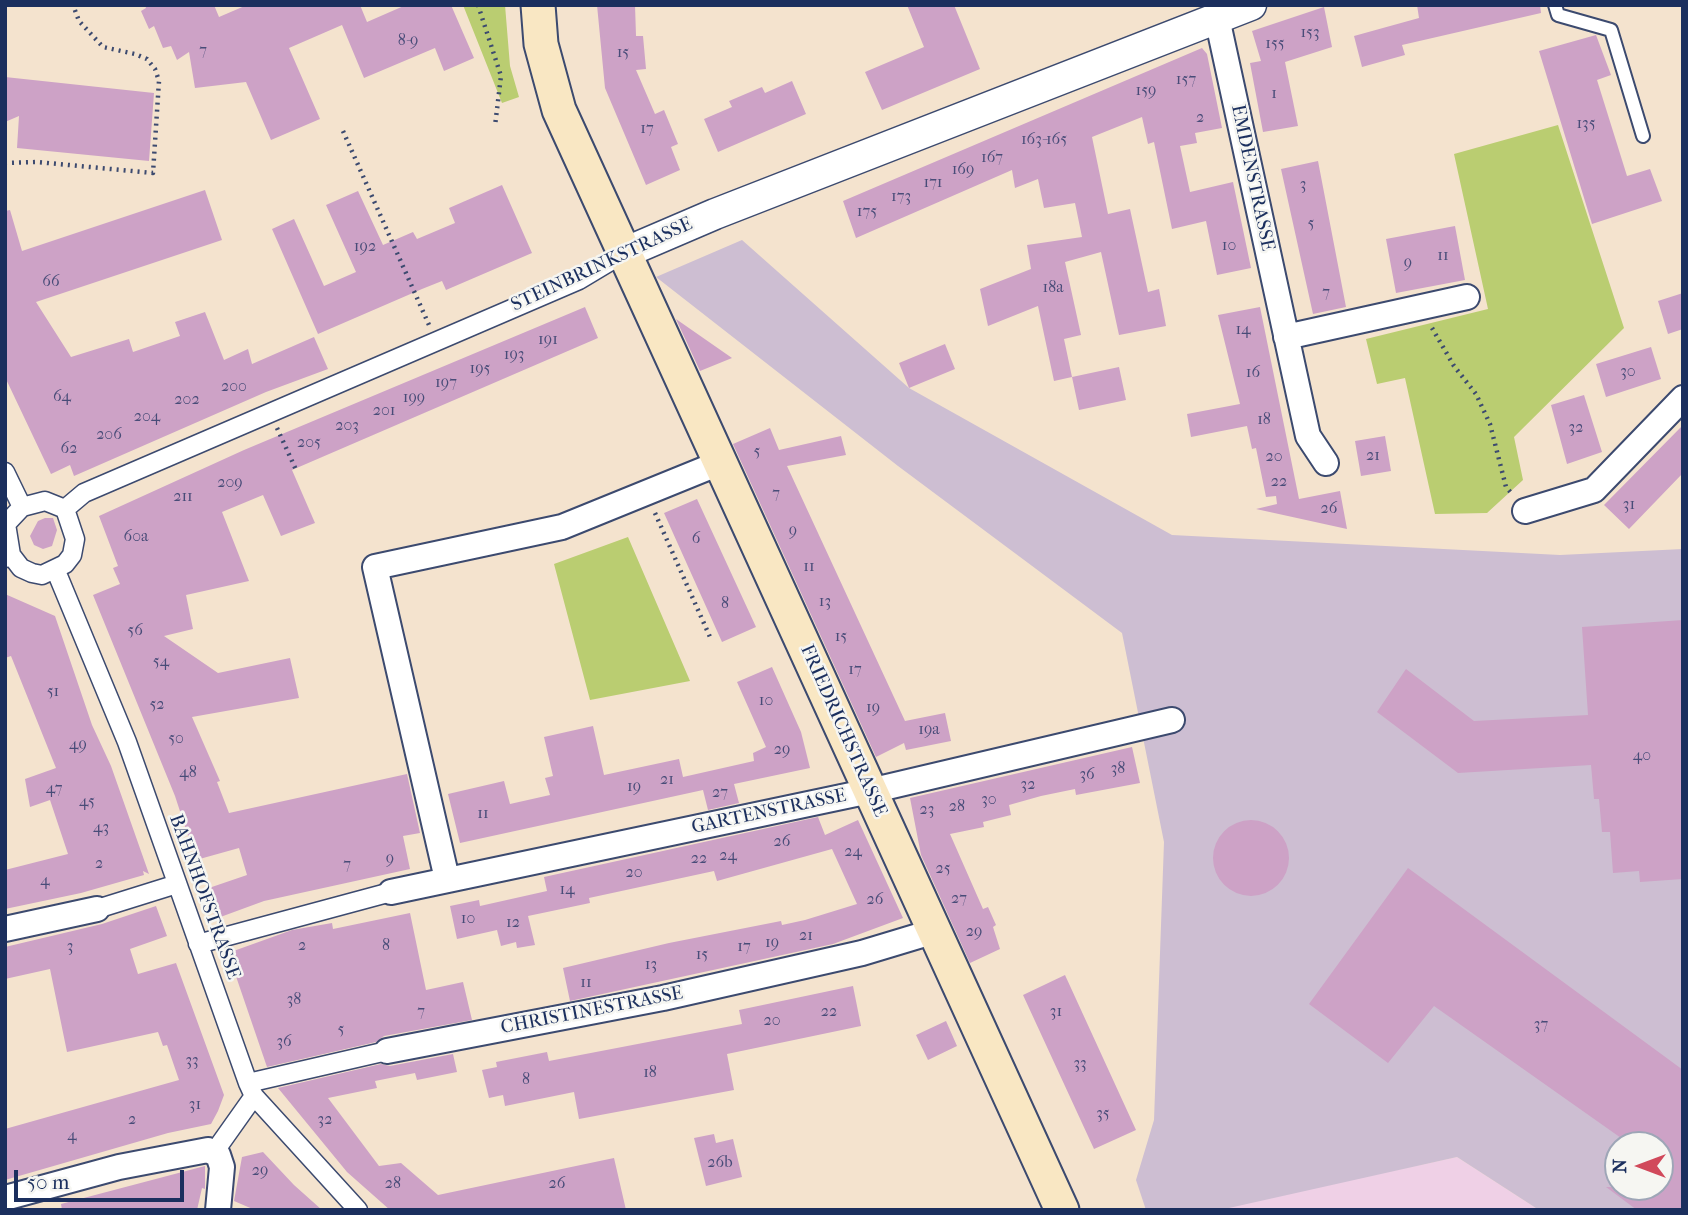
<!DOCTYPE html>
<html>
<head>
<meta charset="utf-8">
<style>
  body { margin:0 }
  #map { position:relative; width:1688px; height:1215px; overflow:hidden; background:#f4e3ce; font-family:"IM FELL French Canon",serif }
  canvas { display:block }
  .frame { position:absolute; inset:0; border:7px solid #1b2f5e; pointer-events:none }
  .north { position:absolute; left:1604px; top:1131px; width:70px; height:70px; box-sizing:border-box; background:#f6f6f2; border:2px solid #9ea6b7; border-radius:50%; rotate:270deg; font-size:19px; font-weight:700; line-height:28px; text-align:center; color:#1b2f5e }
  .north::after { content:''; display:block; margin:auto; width:24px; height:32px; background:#d1495b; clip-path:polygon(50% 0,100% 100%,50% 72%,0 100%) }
  .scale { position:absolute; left:14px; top:1170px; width:170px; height:32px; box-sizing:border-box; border:4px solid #1b2f5e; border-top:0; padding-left:9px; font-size:21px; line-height:24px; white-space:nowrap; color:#1b2f5e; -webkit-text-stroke:5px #f6f6f2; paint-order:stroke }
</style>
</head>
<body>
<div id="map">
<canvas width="1688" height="1215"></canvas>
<div class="frame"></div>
<div class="north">N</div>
<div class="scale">50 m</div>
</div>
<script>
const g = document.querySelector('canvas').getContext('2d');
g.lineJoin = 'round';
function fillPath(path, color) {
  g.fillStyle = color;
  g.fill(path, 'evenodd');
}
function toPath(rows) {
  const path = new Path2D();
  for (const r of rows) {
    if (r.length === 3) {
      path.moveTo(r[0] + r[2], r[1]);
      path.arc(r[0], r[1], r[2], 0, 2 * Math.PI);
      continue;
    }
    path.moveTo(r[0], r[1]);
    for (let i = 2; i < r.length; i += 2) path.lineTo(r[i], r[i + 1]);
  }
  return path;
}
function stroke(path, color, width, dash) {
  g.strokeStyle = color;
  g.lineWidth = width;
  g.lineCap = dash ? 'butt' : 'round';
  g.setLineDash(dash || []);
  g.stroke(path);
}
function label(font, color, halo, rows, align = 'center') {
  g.font = font + ' "IM FELL French Canon",serif';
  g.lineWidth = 5;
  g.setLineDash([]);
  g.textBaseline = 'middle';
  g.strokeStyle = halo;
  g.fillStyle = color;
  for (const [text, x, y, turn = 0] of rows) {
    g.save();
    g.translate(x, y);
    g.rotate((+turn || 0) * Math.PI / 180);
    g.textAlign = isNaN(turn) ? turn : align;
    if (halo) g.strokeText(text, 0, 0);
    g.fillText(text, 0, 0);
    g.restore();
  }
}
fillPath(toPath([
  [1457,1157,1539,1210,1220,1210,1234,1205]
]), '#efd0e6');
fillPath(toPath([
  [742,240,909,388,1172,535,1560,555,1683,549,1683,1210,1539,1210,1457,1157,1220,1210,1146,1210,1136,1180,1154,1120,1164,842,1122,633,898,466,656,277],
  [1618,1145,1660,1145,1660,1187,1618,1187]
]), '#cdbed2');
fillPath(toPath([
  [463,5,505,5,510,66,519,97,502,103],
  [1558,125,1624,328,1514,437,1523,480,1487,513,1435,514,1405,378,1377,384,1366,339,1488,309,1454,154],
  [628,537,690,681,590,700,554,564]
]), '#bacd71');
fillPath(toPath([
  [145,5,214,5,219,17,247,5,360,5,367,22,406,5,451,5,474,58,444,71,435,48,364,78,342,25,289,48,320,119,271,140,246,82,195,88,189,52,177,60,171,46,163,48,154,26,149,29,141,11,146,8],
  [597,5,635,5,636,36,643,36,646,69,636,70,655,114,664,110,678,144,671,147,680,170,646,185,605,88],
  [907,5,954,5,980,69,882,110,865,72,924,47],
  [1417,5,1540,5,1541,13,1402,45,1405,55,1362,67,1354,36,1419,18],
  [1324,7,1332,47,1285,62,1298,126,1263,132,1250,63,1261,61,1252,31],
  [1596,35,1611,75,1597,80,1627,176,1650,169,1662,201,1592,224,1539,51],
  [1202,48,1207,54,1222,128,1195,133,1197,143,1180,146,1190,192,1233,182,1251,268,1217,275,1206,221,1172,229,1154,142,1148,144,1142,117,1092,137,1108,214,1130,209,1148,292,1159,289,1166,326,1119,335,1101,252,1065,262,1081,335,1064,339,1072,377,1054,381,1038,306,988,326,980,289,1031,269,1027,245,1082,237,1075,203,1044,208,1038,179,1015,188,1012,170,856,238,843,201],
  [5,77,154,93,149,161,17,148,19,116,5,122],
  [792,81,806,114,718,152,704,119,732,107,729,101,762,87,765,93],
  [1318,161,1346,307,1313,314,1281,169],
  [502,185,532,253,446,290,442,281,422,289,318,334,272,229,294,219,324,286,356,272,326,205,358,191,383,245,413,232,417,239,455,223,449,208],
  [205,190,222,240,36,302,71,357,129,339,133,352,180,336,175,322,205,312,224,360,248,349,252,364,314,337,328,369,266,392,74,476,70,465,51,474,5,377,5,211,10,210,22,251],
  [1455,226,1465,280,1396,293,1386,239],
  [1683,293,1683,329,1668,334,1658,301],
  [585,307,598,338,292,470,315,523,281,536,263,495,222,512,249,581,186,595,193,629,164,636,218,673,290,658,299,698,192,717,220,781,217,782,229,813,407,774,420,833,403,836,410,869,264,901,215,919,206,889,247,875,239,848,196,860,175,796,93,595,120,584,113,568,118,566,99,516,244,450],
  [1260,307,1299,499,1340,491,1347,529,1256,509,1277,504,1276,496,1266,497,1256,448,1252,449,1247,426,1191,437,1187,414,1240,404,1218,315],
  [676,319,732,358,700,371],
  [945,344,955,369,909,388,899,363],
  [1651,347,1661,379,1606,397,1596,364],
  [1119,367,1126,400,1079,410,1072,377],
  [1584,395,1602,452,1567,464,1551,405],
  [1683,425,1683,473,1629,529,1604,505],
  [770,428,779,450,841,436,846,455,787,466,905,721,945,713,951,741,906,750,904,743,876,757,733,444],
  [1385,436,1391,471,1361,476,1355,441],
  [697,499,756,627,722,642,664,513],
  [45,518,53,518,57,530,52,546,43,549,34,545,30,536,38,521],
  [5,594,55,616,92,725,111,766,149,874,143,871,144,875,81,893,5,909,5,870,68,854,50,800,30,807,25,779,56,768,11,656,5,658],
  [1683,620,1683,879,1640,882,1639,871,1613,873,1610,832,1602,832,1599,799,1594,799,1591,765,1458,773,1377,712,1406,669,1474,721,1588,715,1582,627],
  [772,667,801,732,810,768,734,784,739,803,708,810,703,790,460,843,448,794,504,781,510,804,550,795,545,778,553,776,544,737,593,726,604,775,679,759,683,777,754,761,753,753,766,747,737,682],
  [1132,747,1140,783,1076,795,1075,789,1041,796,1009,805,1011,815,983,822,984,827,950,834,983,909,988,907,996,925,993,927,1000,949,970,963,921,855,910,798],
  [818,817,825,835,858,820,903,918,833,944,570,1001,563,968,669,943,781,921,782,925,805,920,857,904,832,849,717,881,714,871,589,898,590,903,528,916,535,945,517,948,516,942,501,946,497,930,457,939,450,906,479,900,480,906,547,891,544,877],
  [1251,858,38],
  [1408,868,1683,1070,1683,1210,1637,1210,1606,1187,1660,1187,1660,1145,1631,1145,1434,1006,1388,1063,1309,1004],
  [156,906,167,936,130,949,138,974,176,963,224,1095,218,1111,211,1124,168,1133,5,1180,5,1129,179,1080,167,1045,163,1046,158,1032,67,1052,50,969,5,979,5,947,102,924],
  [410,913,426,990,463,982,472,1020,384,1036,376,1042,267,1067,228,953,292,930,332,923,333,929],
  [1065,975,1136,1130,1094,1149,1023,995],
  [853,986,861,1026,727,1054,734,1090,579,1119,574,1092,505,1106,503,1095,489,1098,482,1070,497,1067,496,1062,547,1052,549,1061,742,1024,739,1010],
  [946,1021,957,1046,928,1060,916,1035],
  [453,1054,457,1072,417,1080,415,1073,375,1081,377,1088,328,1098,379,1166,401,1163,438,1195,614,1158,626,1210,390,1210,347,1172,278,1088,381,1064,390,1066],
  [714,1134,716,1143,733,1139,742,1177,706,1186,694,1138],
  [263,1152,294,1185,322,1210,255,1210,234,1201,242,1157],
  [205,1166,205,1189,202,1188,197,1210,62,1210,61,1204]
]), '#cda2c6');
const service = toPath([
  [1555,5,1558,15,1611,30,1643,136]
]);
const pedestrian = toPath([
  [5,472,22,507],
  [11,555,21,568,32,573,42,575,65,564,72,555,75,539,65,509],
  [5,558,11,555,6,524,22,507,45,501,65,509,84,493,579,280,624,253],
  [56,571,127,742,248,1083,254,1096,358,1210],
  [97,909,177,884],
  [198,944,391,892],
  [248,1083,387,1051],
  [215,1151,254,1096]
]);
const minor = toPath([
  [1217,18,1308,436,1326,463],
  [1286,337,1467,297],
  [1525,511,1594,490,1683,398],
  [447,879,375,567,562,527,722,462],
  [391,892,870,791,1172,720],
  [5,929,97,909],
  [387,1051,663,998,862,953,935,931],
  [5,1198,119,1167,208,1150,218,1155,222,1167,218,1210]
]);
const tertiary = toPath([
  [624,253,715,214,1251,5]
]);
const secondary = toPath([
  [538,5,541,44,559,110,1062,1210]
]);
stroke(service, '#3c4a6f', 16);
stroke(pedestrian, '#3c4a6f', 21);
stroke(minor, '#3c4a6f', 28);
stroke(tertiary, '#3c4a6f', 33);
stroke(secondary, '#3c4a6f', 37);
stroke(toPath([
  [478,5,501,76,495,126],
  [343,131,429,325],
  [5,163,37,162,153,173,159,81,155,69,147,59,135,54,103,47,79,21,73,5],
  [1432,328,1454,366,1476,394,1490,424,1506,487,1512,494],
  [277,428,297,472],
  [655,513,710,637]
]), '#3c4a6f', 4.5, [2, 5]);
stroke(service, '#fff', 12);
stroke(pedestrian, '#fff', 18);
stroke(minor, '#fff', 24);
stroke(tertiary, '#fff', 30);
stroke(secondary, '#f9e7c3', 33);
label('16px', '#484c78', null, [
  ["153",1310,33],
  ["8-9",408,41],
  ["155",1275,44],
  ["7",203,51],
  ["15",623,53],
  ["157",1186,80],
  ["159",1146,91],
  ["1",1274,94],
  ["2",1200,118],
  ["135",1586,124],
  ["17",647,129],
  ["163-165",1044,140],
  ["167",992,158],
  ["169",963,170],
  ["171",933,183],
  ["3",1303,185],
  ["173",901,197],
  ["175",867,212],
  ["5",1311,224],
  ["10",1229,246],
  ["192",365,247],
  ["11",1443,256],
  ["9",1408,263],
  ["66",51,282],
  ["18a",1053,288],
  ["7",1326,293],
  ["14",1243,330],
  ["191",548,340],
  ["193",514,355],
  ["195",480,369],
  ["30",1628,372],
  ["16",1253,373],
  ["197",446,383],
  ["200",234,387],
  ["64",62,397],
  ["199",414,398],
  ["202",187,400],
  ["201",384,411],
  ["204",147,417],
  ["18",1264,420],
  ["203",347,426],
  ["32",1576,428],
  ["206",109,435],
  ["205",309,443],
  ["62",69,449],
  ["5",757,452],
  ["21",1373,456],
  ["20",1274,457],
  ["22",1279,482],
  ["209",230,483],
  ["7",776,494],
  ["211",183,497],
  ["31",1629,505],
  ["26",1329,509],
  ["9",793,531],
  ["60a",136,537],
  ["6",696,539],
  ["11",809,567],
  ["13",825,602],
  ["8",725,604],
  ["56",135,631],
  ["15",841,637],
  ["54",161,662],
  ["17",855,670],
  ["51",53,692],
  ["10",766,701],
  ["52",157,705],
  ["19",873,708],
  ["19a",929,730],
  ["50",176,739],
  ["49",78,745],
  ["29",782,750],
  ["40",1642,756],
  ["38",1118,769],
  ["48",188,773],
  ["36",1087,775],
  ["21",667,780],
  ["32",1028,785],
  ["19",634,787],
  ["47",54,789],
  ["27",720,793],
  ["30",989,800],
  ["45",87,802],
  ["28",957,807],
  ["23",927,810],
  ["11",483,814],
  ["43",101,828],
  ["26",782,842],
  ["24",853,852],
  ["24",728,856],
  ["9",390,859],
  ["22",699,859],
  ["2",99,864],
  ["7",347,865],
  ["25",943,869],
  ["20",634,873],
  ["4",45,881],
  ["14",567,890],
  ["27",959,899],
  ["26",875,900],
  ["10",468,919],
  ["12",513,923],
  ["29",974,932],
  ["21",806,936],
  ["19",772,943],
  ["2",302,946],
  ["8",386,946],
  ["3",70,947],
  ["17",744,947],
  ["15",702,955],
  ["13",651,965],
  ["11",586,983],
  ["38",294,1000],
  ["7",421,1012],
  ["22",829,1012],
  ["31",1056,1012],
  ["20",772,1021],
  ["37",1541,1025],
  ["5",341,1030],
  ["36",284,1042],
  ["33",192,1061],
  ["33",1080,1064],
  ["18",650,1073],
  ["8",526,1080],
  ["31",195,1105],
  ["35",1103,1114],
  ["2",132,1120],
  ["32",325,1120],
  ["4",72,1136],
  ["26b",720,1163],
  ["29",260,1171],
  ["28",393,1184],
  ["26",557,1184]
]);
label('19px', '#1b2f5e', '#f6f6f2', [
  ["EMDENSTRASSE",1252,178,78],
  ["STEINBRINKSTRASSE",602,265,-25],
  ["FRIEDRICHSTRASSE",843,731,66],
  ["GARTENSTRASSE",769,812,-12],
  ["BAHNHOFSTRASSE",204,897,70],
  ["CHRISTINESTRASSE",592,1011,-11]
]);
</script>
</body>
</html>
